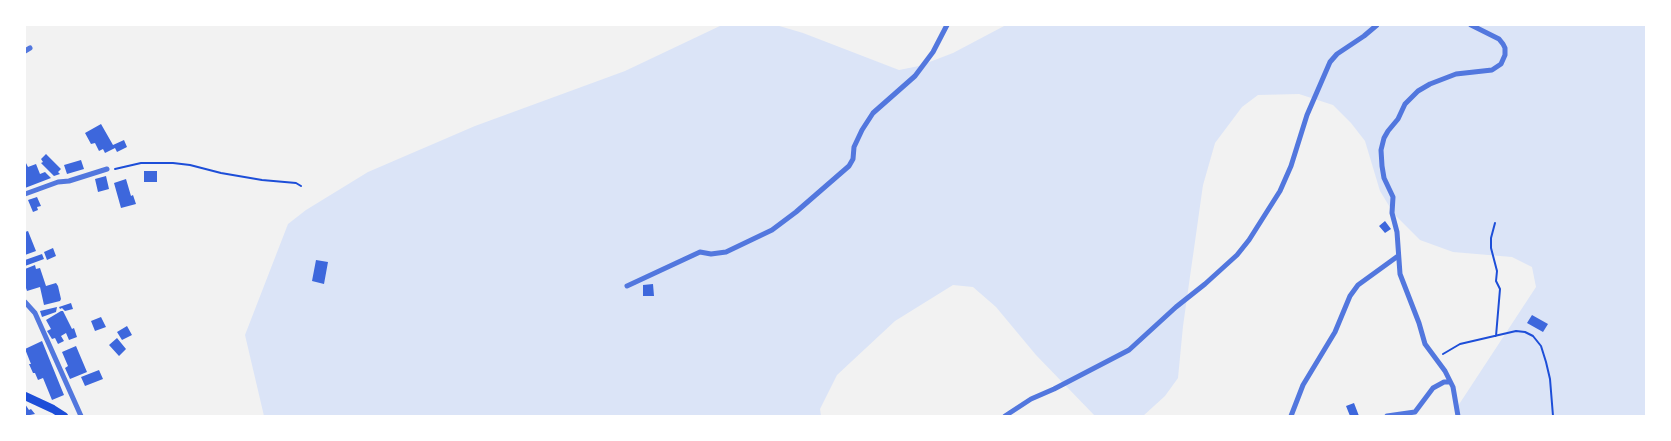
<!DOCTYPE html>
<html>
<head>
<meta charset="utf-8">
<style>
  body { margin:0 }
  #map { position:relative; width:1671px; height:441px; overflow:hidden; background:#f2f2f2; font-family:"Space Grotesk",sans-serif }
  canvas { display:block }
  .frame { position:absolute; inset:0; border:26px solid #fff; pointer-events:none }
</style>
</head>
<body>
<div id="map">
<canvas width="1671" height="441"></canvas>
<div class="frame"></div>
</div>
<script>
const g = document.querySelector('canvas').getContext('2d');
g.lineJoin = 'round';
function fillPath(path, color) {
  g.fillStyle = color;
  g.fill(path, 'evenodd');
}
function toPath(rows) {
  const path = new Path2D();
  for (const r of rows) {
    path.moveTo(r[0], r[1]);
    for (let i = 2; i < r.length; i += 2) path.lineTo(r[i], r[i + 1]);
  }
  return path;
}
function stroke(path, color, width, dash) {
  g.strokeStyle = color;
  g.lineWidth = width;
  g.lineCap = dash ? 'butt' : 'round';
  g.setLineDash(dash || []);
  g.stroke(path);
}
fillPath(toPath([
  [722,25,776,25,803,33,899,70,919,66,953,53,1006,25,1646,25,1646,416,1457,416,1456,409,1536,287,1532,267,1512,257,1453,252,1420,240,1394,214,1380,191,1365,141,1351,123,1333,105,1299,94,1258,95,1242,107,1215,143,1203,185,1183,326,1178,378,1165,396,1143,416,1095,416,1036,355,996,307,973,287,953,285,895,321,837,375,820,409,821,416,264,416,245,335,288,224,306,210,368,172,475,126,625,71]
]), '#dbe4f7');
fillPath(toPath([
  [101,124,113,145,124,140,127,147,117,152,115,148,105,153,103,149,99,151,95,143,91,144,85,133],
  [46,154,61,169,58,172,60,174,54,176,41,163,43,162,41,159],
  [81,160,84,169,67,174,64,165],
  [25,161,28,167,36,164,40,174,45,172,51,178,25,188],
  [144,171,157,171,157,182,144,182],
  [106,176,109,189,98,192,95,179],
  [126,179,131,196,133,195,136,204,121,208,114,183],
  [37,197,41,206,37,207,38,210,33,212,28,200],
  [1385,221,1391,229,1385,233,1379,226],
  [28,231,36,251,25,255,25,232],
  [53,248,56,256,47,260,44,252],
  [42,254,44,259,25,266,25,260],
  [316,260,328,262,324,284,312,281],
  [35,265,36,269,40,268,46,286,56,283,58,286,61,299,60,301,44,305,40,287,27,291,25,285,25,269],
  [653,284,654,296,643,296,643,285],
  [71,303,73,309,65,311,62,308,60,309,59,307],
  [57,307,56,312,42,317,40,311],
  [61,311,63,311,72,329,74,328,77,337,69,340,66,333,61,336,64,341,58,344,55,338,52,339,47,331,51,329,46,320],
  [1532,315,1548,324,1543,332,1527,323],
  [101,317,106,327,95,331,91,321],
  [127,326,132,335,122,340,117,332],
  [117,338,126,349,119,356,109,345],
  [42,341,64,395,52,400,43,378,38,380,35,373,33,373,29,364,31,364,25,349],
  [76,346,87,372,70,379,65,368,68,366,62,352],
  [99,370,103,379,85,386,81,377],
  [1354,403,1359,416,1350,416,1346,406],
  [25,404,29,410,31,409,35,414,25,416]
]), '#3d67dc');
stroke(toPath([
  [115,169,141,163,173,163,190,165,221,173,262,180,296,183,301,186],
  [1495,223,1491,238,1491,248,1497,271,1496,281,1500,289,1496,336],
  [1443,354,1460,344,1516,331,1525,332,1533,336,1541,346,1546,362,1550,379,1553,416]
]), '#1d4ed8', 2);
stroke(toPath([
  [25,51,30,48],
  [25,194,58,182,69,181,107,169],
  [627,286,700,252,711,254,726,252,772,230,796,212,849,166,853,159,854,147,862,130,873,113,915,76,933,52,947,25],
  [25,302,35,313,81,416],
  [1005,416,1031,399,1054,389,1129,350,1176,307,1205,284,1237,255,1249,240,1280,191,1291,166,1307,115,1330,62,1337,54,1364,36,1377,25],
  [1291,416,1303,385,1335,332,1350,296,1358,285,1398,256],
  [1387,416,1415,412,1433,388,1444,382,1450,382],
  [1458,416,1453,387,1445,371,1425,344,1419,323,1400,274,1397,232,1392,213,1393,197,1384,178,1382,166,1381,150,1384,138,1388,131,1398,119,1405,104,1418,91,1430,84,1456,74,1492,70,1501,64,1505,55,1505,48,1503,44,1499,39,1471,25]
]), '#5277de', 5);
stroke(toPath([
  [25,396,53,409,64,416]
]), '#1d4ed8', 8);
</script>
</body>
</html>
